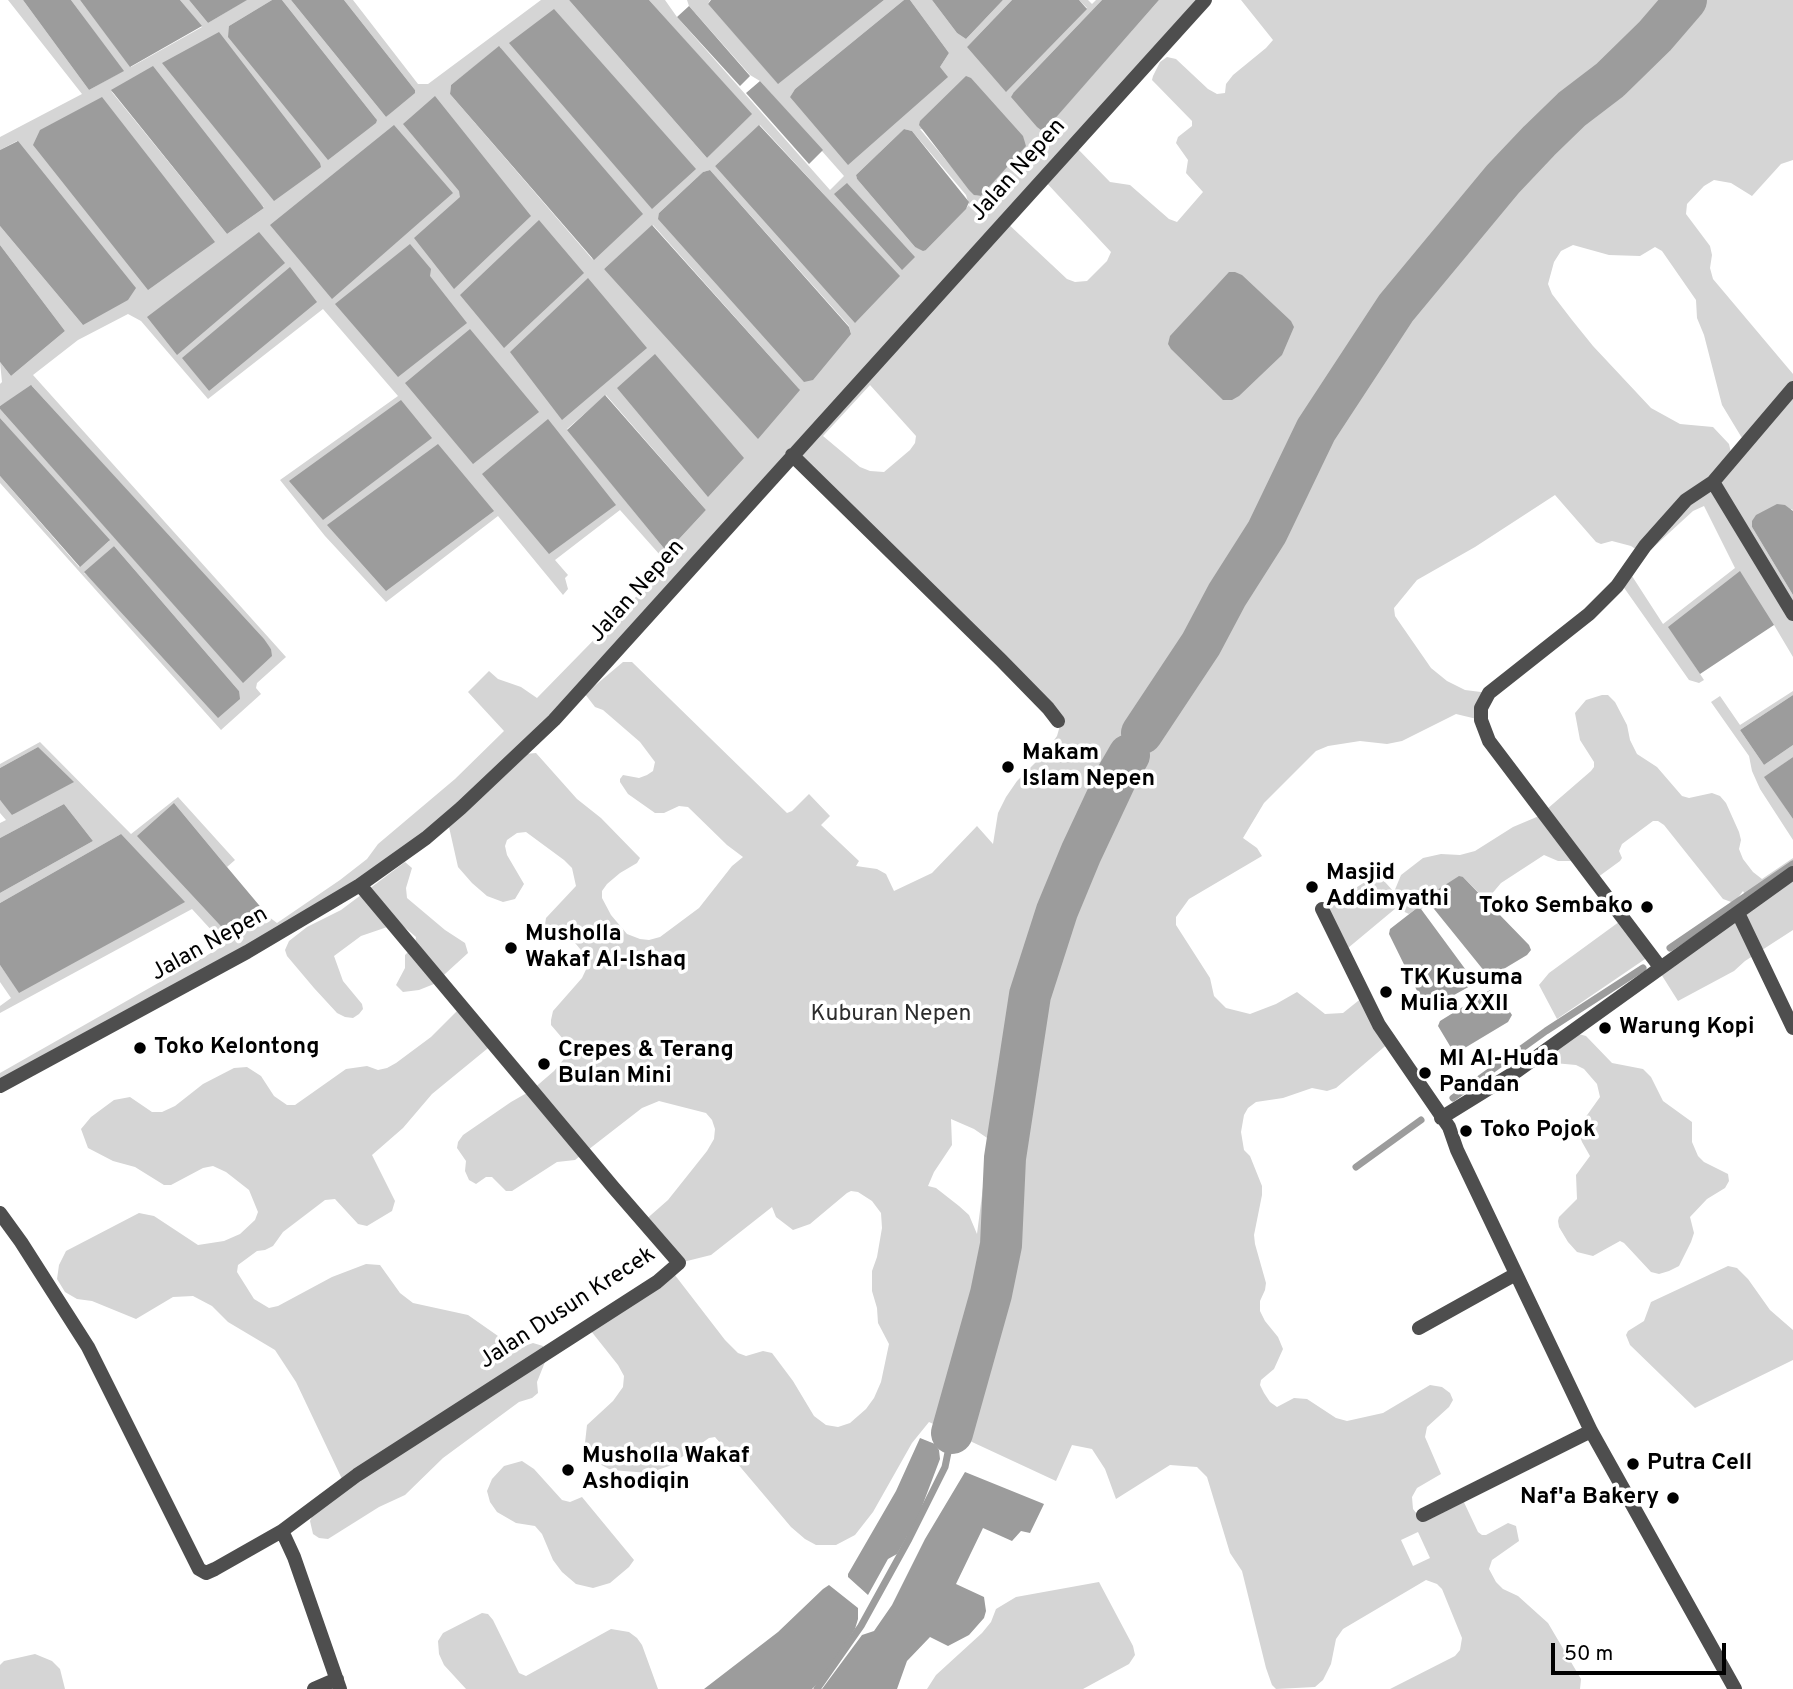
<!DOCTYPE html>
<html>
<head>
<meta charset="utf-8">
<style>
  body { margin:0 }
  #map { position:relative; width:1793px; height:1689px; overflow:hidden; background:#fff; font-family:Overpass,sans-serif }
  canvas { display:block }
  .scale { position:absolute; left:1551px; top:1643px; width:175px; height:32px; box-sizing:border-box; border:4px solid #000; border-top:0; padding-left:9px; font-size:21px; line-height:24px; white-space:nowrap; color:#000; -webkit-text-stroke:5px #fff; paint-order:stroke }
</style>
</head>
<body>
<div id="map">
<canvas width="1793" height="1689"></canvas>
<div class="scale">50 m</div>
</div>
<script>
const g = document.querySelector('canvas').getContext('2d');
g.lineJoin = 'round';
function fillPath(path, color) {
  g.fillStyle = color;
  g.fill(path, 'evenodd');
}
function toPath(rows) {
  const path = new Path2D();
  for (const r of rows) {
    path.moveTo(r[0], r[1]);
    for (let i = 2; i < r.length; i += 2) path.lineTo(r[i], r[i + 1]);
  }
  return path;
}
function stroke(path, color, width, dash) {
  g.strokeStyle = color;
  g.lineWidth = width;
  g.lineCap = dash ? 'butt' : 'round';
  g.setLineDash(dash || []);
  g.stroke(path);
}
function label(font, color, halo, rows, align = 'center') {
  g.font = font + ' Overpass,sans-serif';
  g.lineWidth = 7;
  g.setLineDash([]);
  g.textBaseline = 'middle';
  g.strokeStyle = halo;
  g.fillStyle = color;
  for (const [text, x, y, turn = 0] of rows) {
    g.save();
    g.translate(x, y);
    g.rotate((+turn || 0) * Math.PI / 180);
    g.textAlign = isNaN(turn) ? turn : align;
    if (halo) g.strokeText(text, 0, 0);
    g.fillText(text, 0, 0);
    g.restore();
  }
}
fillPath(toPath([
  [8,0,23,0,89,90,123,71,71,0,80,0,131,67,202,27,180,0,189,0,208,23,246,0,272,0,229,26,377,120,282,0,291,0,386,117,415,90,344,0,353,0,418,84,428,84,541,0,569,0,707,158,751,114,649,0,665,0,677,17,830,190,844,176,760,81,750,75,689,6,687,0,710,0,708,4,778,83,884,0,904,0,795,89,790,97,940,67,949,53,910,0,932,0,957,33,966,39,1003,0,1012,0,967,47,1087,8,1079,0,1088,0,1092,4,1096,0,1102,0,1014,92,1047,127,1159,0,1205,0,1074,145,1110,182,1130,185,1169,219,1177,222,1203,192,1186,173,1188,160,1176,143,1178,137,1192,126,1192,121,1152,80,1153,76,1160,62,1167,57,1176,59,1208,89,1217,94,1225,93,1226,84,1233,75,1266,48,1273,40,1241,0,1793,0,1793,160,1781,164,1752,196,1731,183,1714,180,1704,186,1687,204,1686,214,1710,246,1712,255,1710,268,1713,279,1793,374,1793,511,1792,509,1752,527,1793,595,1793,657,1774,625,1669,627,1704,680,1699,683,1689,680,1620,582,1640,552,1631,546,1612,541,1601,544,1596,542,1555,495,1475,547,1417,580,1394,608,1395,616,1431,668,1447,681,1465,690,1489,693,1481,720,1456,714,1402,741,1387,744,1360,741,1328,746,1316,751,1264,803,1243,838,1257,848,1262,856,1189,899,1176,917,1176,925,1210,978,1214,996,1226,1008,1250,1014,1276,1004,1297,992,1325,1014,1343,1013,1363,997,1390,1042,1336,1088,1327,1091,1312,1088,1283,1098,1256,1102,1248,1108,1244,1115,1241,1132,1244,1150,1250,1156,1262,1186,1262,1195,1254,1235,1255,1244,1266,1283,1265,1290,1260,1301,1260,1311,1265,1321,1278,1337,1283,1349,1274,1369,1261,1380,1260,1385,1264,1393,1270,1402,1277,1407,1294,1398,1307,1399,1336,1418,1347,1421,1383,1413,1430,1385,1442,1387,1450,1393,1453,1400,1449,1407,1427,1427,1425,1437,1441,1474,1417,1488,1412,1497,1413,1509,1417,1514,1461,1496,1478,1532,1482,1535,1486,1535,1508,1523,1516,1526,1519,1541,1492,1560,1489,1569,1496,1582,1503,1589,1518,1596,1548,1623,1581,1679,1580,1689,1390,1689,1455,1656,1460,1650,1462,1638,1442,1589,1437,1584,1426,1580,1343,1629,1336,1639,1331,1664,1323,1680,1315,1687,1276,1689,1272,1685,1266,1668,1242,1571,1230,1553,1207,1477,1197,1467,1170,1465,1116,1499,1105,1469,1092,1449,1072,1445,1056,1481,929,1422,912,1443,873,1512,855,1535,836,1545,816,1545,805,1539,791,1527,715,1437,709,1438,669,1466,649,1473,611,1470,594,1461,585,1443,587,1425,613,1401,623,1387,624,1376,618,1365,587,1326,671,1270,725,1340,738,1353,746,1356,763,1351,772,1353,793,1381,814,1416,826,1425,838,1427,850,1423,866,1409,874,1398,881,1382,889,1344,878,1323,877,1308,872,1291,872,1271,877,1257,882,1228,881,1213,872,1201,858,1192,851,1191,847,1193,810,1224,793,1230,776,1217,772,1207,711,1255,679,1263,643,1222,668,1200,707,1151,714,1139,715,1129,712,1120,706,1113,659,1101,642,1108,575,1160,557,1162,512,1191,506,1191,492,1177,486,1177,476,1184,469,1180,465,1171,466,1161,457,1148,458,1142,463,1135,511,1102,532,1090,554,1071,568,1054,569,1046,551,1025,551,1020,553,1011,582,978,590,961,571,938,559,938,544,931,546,918,576,886,572,868,564,860,526,832,517,833,507,840,505,846,507,855,524,884,515,899,503,902,487,896,472,883,458,867,449,827,525,754,536,753,577,799,601,818,640,858,637,863,620,873,607,884,602,891,602,898,611,915,627,934,640,939,649,940,660,937,699,908,732,866,743,857,727,845,688,807,679,806,664,813,655,813,628,794,620,782,620,779,623,775,639,778,647,775,653,771,655,762,640,742,603,710,595,707,585,694,623,662,632,662,787,813,792,811,809,794,830,816,821,825,859,861,856,866,877,869,886,874,894,891,932,873,977,826,993,844,998,813,1006,797,1017,781,1045,753,1057,736,1059,729,1058,721,793,455,554,720,395,860,0,1087,0,1073,225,945,192,909,0,1013,0,1006,11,998,0,982,0,965,19,992,121,834,0,903,0,893,93,841,64,804,0,838,0,823,6,820,0,813,0,800,13,815,38,747,0,768,0,764,40,742,131,834,178,797,235,860,227,867,174,803,232,938,269,917,277,923,340,880,367,859,378,844,455,779,504,731,468,692,489,671,498,679,521,687,537,698,668,564,620,510,555,560,568,575,565,578,568,589,563,595,498,516,386,602,325,536,280,480,398,396,323,309,208,399,141,321,128,314,78,340,33,375,286,657,257,683,256,688,261,694,221,730,0,483,0,476,79,567,109,541,0,418,0,409,243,682,271,649,32,386,0,406,0,384,2,382,0,362,11,376,65,331,0,245,0,226,83,325,17,141,0,150,0,137,82,94],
  [499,47,500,47,593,260,450,94,451,85],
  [111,91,264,207,264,208,227,234],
  [760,125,899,276,899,277,715,166],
  [904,129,912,131,966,195,969,205,926,250,915,247,857,179,856,175],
  [920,129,1026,145,981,196,975,195],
  [710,170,849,326,851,334,659,213,703,172],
  [1043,179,1111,252,1107,261,1087,281,1075,282,1067,279,1005,221],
  [653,225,799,389,799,390,604,269],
  [1573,245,1609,255,1640,256,1655,247,1662,251,1696,300,1697,318,1704,335,1722,405,1745,443,1732,457,1729,444,1713,427,1680,424,1651,408,1593,346,1572,320,1552,294,1548,284,1554,262,1561,251],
  [290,268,209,391,183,358],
  [870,385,916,436,915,443,910,450,884,472,870,471,860,467,823,436],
  [606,395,706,510,667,552,567,429],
  [1704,506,1735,568,1663,624,1632,576,1645,555,1693,511],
  [114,546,239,691,239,699,84,573],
  [951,1119,974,1129,993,1142,988,1148,977,1234,969,1215,959,1206,936,1188,928,1186,934,1172,952,1145],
  [1418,1532,1430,1558,1413,1566,1401,1540],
  [1793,691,1793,695,1740,730,1764,765,1793,745,1793,757,1765,777,1793,819,1793,840,1760,789,1752,771,1749,756,1711,702,1720,696,1740,725],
  [1602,695,1608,695,1615,702,1627,725,1630,740,1637,754,1657,767,1682,796,1689,798,1712,793,1720,796,1726,803,1739,832,1741,840,1739,849,1743,859,1753,872,1762,879,1793,858,1793,930,1745,961,1734,971,1678,1001,1661,974,1750,904,1743,891,1734,903,1723,899,1664,825,1658,821,1653,821,1622,844,1619,851,1622,858,1620,861,1594,880,1572,861,1558,861,1544,855,1501,883,1490,896,1481,895,1463,877,1430,899,1430,904,1421,909,1417,908,1409,914,1396,908,1342,953,1322,909,1381,872,1385,882,1394,892,1401,875,1423,858,1441,854,1460,855,1475,851,1513,827,1539,816,1591,771,1594,767,1594,762,1580,740,1575,713,1586,700],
  [405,862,412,868,406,888,407,898,445,930,465,943,468,953,434,984,419,990,403,992,396,985,405,968,405,955,415,945,416,937,402,925,396,924,361,936,334,956,343,981,362,1004,363,1009,359,1014,353,1018,345,1017,337,1013,314,988,287,956,285,950,289,941,307,927,341,910],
  [1623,919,1651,955,1557,1019,1539,985,1549,973],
  [462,1006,493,1044,432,1094,403,1128,372,1155,395,1201,392,1211,367,1226,358,1224,335,1199,325,1200,283,1232,273,1246,265,1250,257,1251,238,1265,237,1272,254,1299,269,1308,278,1306,332,1277,366,1264,380,1265,400,1293,413,1303,468,1315,498,1336,512,1343,522,1347,533,1343,543,1346,545,1362,537,1382,538,1393,532,1398,519,1402,443,1458,405,1495,379,1507,328,1539,319,1538,313,1534,310,1521,317,1506,342,1479,296,1382,275,1350,228,1322,212,1306,193,1296,173,1297,136,1319,92,1301,77,1299,65,1292,57,1279,59,1265,66,1251,139,1213,154,1216,198,1245,224,1241,240,1234,255,1220,258,1212,249,1190,226,1172,213,1166,203,1168,171,1185,164,1185,135,1167,113,1161,88,1148,81,1129,91,1117,114,1100,130,1097,152,1112,162,1112,175,1106,203,1084,234,1068,247,1067,261,1076,274,1096,287,1105,295,1105,346,1069,367,1066,378,1070,387,1068,396,1063,431,1037],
  [1571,1032,1586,1036,1612,1063,1643,1069,1651,1077,1663,1101,1692,1122,1692,1142,1698,1156,1704,1162,1728,1174,1729,1181,1725,1188,1707,1199,1690,1217,1694,1233,1691,1242,1679,1266,1669,1271,1659,1274,1651,1272,1624,1243,1620,1241,1593,1256,1577,1252,1568,1242,1559,1227,1558,1221,1559,1217,1577,1199,1576,1175,1590,1156,1582,1142,1578,1131,1580,1125,1600,1097,1597,1084,1584,1069,1576,1065,1554,1063,1548,1058,1545,1050],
  [1728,1266,1737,1268,1748,1279,1770,1310,1793,1330,1793,1360,1695,1408,1630,1345,1626,1335,1628,1331,1644,1321,1651,1302],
  [522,1461,534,1469,562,1500,570,1502,582,1497,634,1560,629,1567,610,1583,593,1588,576,1584,562,1572,553,1560,542,1534,535,1526,516,1523,497,1512,490,1502,487,1491,492,1479,504,1466],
  [1099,1582,1133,1646,1135,1655,1129,1664,1083,1689,927,1689,936,1675,982,1633,991,1622,996,1609,1016,1597],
  [482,1613,488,1614,493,1620,519,1673,526,1676,611,1629,629,1632,637,1638,642,1645,658,1689,466,1689,444,1665,439,1654,438,1641,443,1633],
  [35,1654,52,1661,60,1669,65,1689,0,1689,0,1665,4,1661]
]), '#d5d5d5');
fillPath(toPath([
  [23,0,71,0,124,71,89,90],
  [80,0,180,0,202,26,130,67],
  [189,0,247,0,208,23],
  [272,0,282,0,377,120,376,123,328,160,228,37,229,26],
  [291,0,344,0,415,90,415,93,386,117],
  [569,0,649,0,752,114,707,158],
  [711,0,884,0,778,84,708,4],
  [904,0,910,0,949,53,940,67,948,77,848,165,790,97,795,89],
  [932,0,1003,0,966,39,957,33],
  [1012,0,1079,0,1087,9,1006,92,967,47],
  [1102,0,1159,0,1052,122,1041,130,1037,127,1011,97,1014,92],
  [689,6,750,76,740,86,677,17],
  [554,9,696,169,652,209,509,43],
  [219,32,320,163,321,167,274,201,162,63],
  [499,46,643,214,594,260,450,94,451,85],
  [153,66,264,208,227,234,111,90],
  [966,76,971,78,1023,136,1026,146,981,196,974,195,969,190,919,125,920,121],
  [760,81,823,150,809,164,746,93],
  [435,96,531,216,454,289,414,238,460,197,459,191,403,124],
  [102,97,215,242,148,290,33,145,40,130],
  [394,125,453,193,332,299,270,225],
  [759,125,900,276,855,323,715,166],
  [904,129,912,131,969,202,966,209,926,250,923,251,915,247,857,179,856,175],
  [18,141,136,288,128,300,83,325,0,226,0,150],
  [710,170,849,327,851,334,813,380,804,382,658,219,659,213,703,172],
  [847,183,915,257,902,270,834,194],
  [539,220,584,273,504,348,460,295],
  [652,225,800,390,758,439,604,269],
  [259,232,285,263,177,355,147,317],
  [410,244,431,269,430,276,467,323,398,377,335,304],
  [0,245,65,331,11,376,0,362],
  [290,267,317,302,209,391,182,358],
  [1229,272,1235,272,1242,275,1291,321,1294,327,1282,355,1239,396,1232,400,1223,400,1171,349,1168,344,1170,336],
  [588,278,647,348,562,420,510,352],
  [470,329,539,412,473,464,405,383],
  [655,354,744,458,708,497,617,388],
  [31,385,264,639,271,649,272,656,243,683,0,409,0,406],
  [605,395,706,510,667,552,567,430],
  [401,400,432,438,323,520,289,481],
  [0,418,110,540,80,567,0,476],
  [548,419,616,505,549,554,482,474],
  [438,444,494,511,386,591,327,525],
  [1777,504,1785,505,1793,511,1793,595,1752,527,1752,521,1756,515],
  [114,546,239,691,240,699,218,718,84,572],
  [1740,571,1774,625,1700,674,1668,627],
  [1793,695,1793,745,1764,765,1740,730],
  [38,747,74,782,12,815,0,800,0,768],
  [1793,757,1793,819,1764,777],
  [174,803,227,867,269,917,232,938,137,836],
  [64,804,93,841,0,893,0,838],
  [121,834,185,902,19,993,0,965,0,903],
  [1459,876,1463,877,1529,945,1531,950,1527,955,1492,976,1485,972,1430,904,1431,894],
  [1417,908,1421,909,1474,981,1472,985,1429,1009,1424,1005,1389,934,1390,929],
  [1490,990,1500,997,1512,1015,1508,1022,1458,1052,1453,1051,1438,1026,1440,1021],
  [920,1438,935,1444,939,1450,940,1459,918,1517,897,1554,888,1559,868,1595,848,1577,848,1574,896,1491],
  [965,1472,1044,1504,1030,1533,1021,1531,1012,1541,983,1528,956,1584,984,1597,986,1611,984,1618,969,1635,948,1646,930,1637,907,1661,897,1689,822,1689,862,1635,874,1631,892,1605,925,1539],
  [829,1585,858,1608,858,1619,855,1629,822,1679,812,1689,704,1689,778,1632,823,1589]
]), '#9c9c9c');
stroke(toPath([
  [1670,948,1793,864],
  [1453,1098,1546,1031,1643,968],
  [1356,1167,1421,1120],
  [817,1689,861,1626,909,1539,945,1467,952,1433]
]), '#9c9c9c', 7);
stroke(toPath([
  [1142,733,1201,644,1227,595,1267,532,1316,430,1396,308,1503,179,1539,141,1572,109,1610,80,1655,36,1686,0],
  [952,1433,991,1294,1001,1245,1005,1158,1030,995,1057,911,1081,853,1118,774,1129,755]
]), '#9c9c9c', 42);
stroke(toPath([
  [1793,388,1713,482,1793,614],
  [792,455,1001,660,1048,708,1058,721],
  [1322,909,1379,1025,1449,1127,1457,1150,1591,1431,1735,1689],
  [1738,913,1793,1028],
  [1660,967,1489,741,1481,720,1481,708,1489,693,1589,614,1617,586,1645,546,1686,500,1713,482],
  [0,1086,247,952,360,885,426,838,461,808,554,720,1205,0],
  [1441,1118,1517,1071,1793,873],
  [0,1213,21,1242,88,1347,199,1569,206,1573,215,1569,282,1531,294,1557,340,1689],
  [1419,1328,1516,1274],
  [1423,1515,1591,1431],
  [282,1531,357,1475,657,1282,679,1263,613,1187,360,885],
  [314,1689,337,1679]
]), '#4e4e4e', 14);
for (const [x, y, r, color] of [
  [1008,767,7,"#000"],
  [1312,887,7,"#000"],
  [1647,907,7,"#000"],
  [511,948,7,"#000"],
  [1386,992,7,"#000"],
  [1605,1028,7,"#000"],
  [140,1048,7,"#000"],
  [544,1064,7,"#000"],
  [1425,1073,7,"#000"],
  [1466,1131,7,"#000"],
  [1633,1464,7,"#000"],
  [568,1470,7,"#000"],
  [1673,1498,7,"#000"]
]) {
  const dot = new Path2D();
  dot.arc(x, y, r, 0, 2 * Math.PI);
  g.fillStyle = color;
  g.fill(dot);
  stroke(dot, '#fff', 2.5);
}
label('23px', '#000', '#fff', [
  ["Jalan Nepen",1019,171,-48],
  ["Jalan Nepen",638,592,-48],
  ["Jalan Nepen",210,945,-29],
  ["Jalan Dusun Krecek",568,1309,-33]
]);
label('bold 23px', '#000', '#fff', [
  ["Makam",1022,754],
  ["Islam Nepen",1022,780],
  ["Masjid",1326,874],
  ["Addimyathi",1326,900],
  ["Toko Sembako",1633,907,"right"],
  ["Musholla",525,935],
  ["Wakaf Al-Ishaq",525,961],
  ["TK Kusuma",1400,979],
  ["Mulia XXII",1400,1005],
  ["Warung Kopi",1619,1028],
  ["Toko Kelontong",154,1048],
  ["Crepes & Terang",558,1051],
  ["Bulan Mini",558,1077],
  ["MI Al-Huda",1439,1060],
  ["Pandan",1439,1086],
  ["Toko Pojok",1480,1131],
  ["Musholla Wakaf",582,1457],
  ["Ashodiqin",582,1483],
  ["Putra Cell",1647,1464],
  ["Naf'a Bakery",1659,1498,"right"]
], 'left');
label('23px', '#2c2c2c', '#fff', [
  ["Kuburan Nepen",891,1015]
]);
</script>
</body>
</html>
